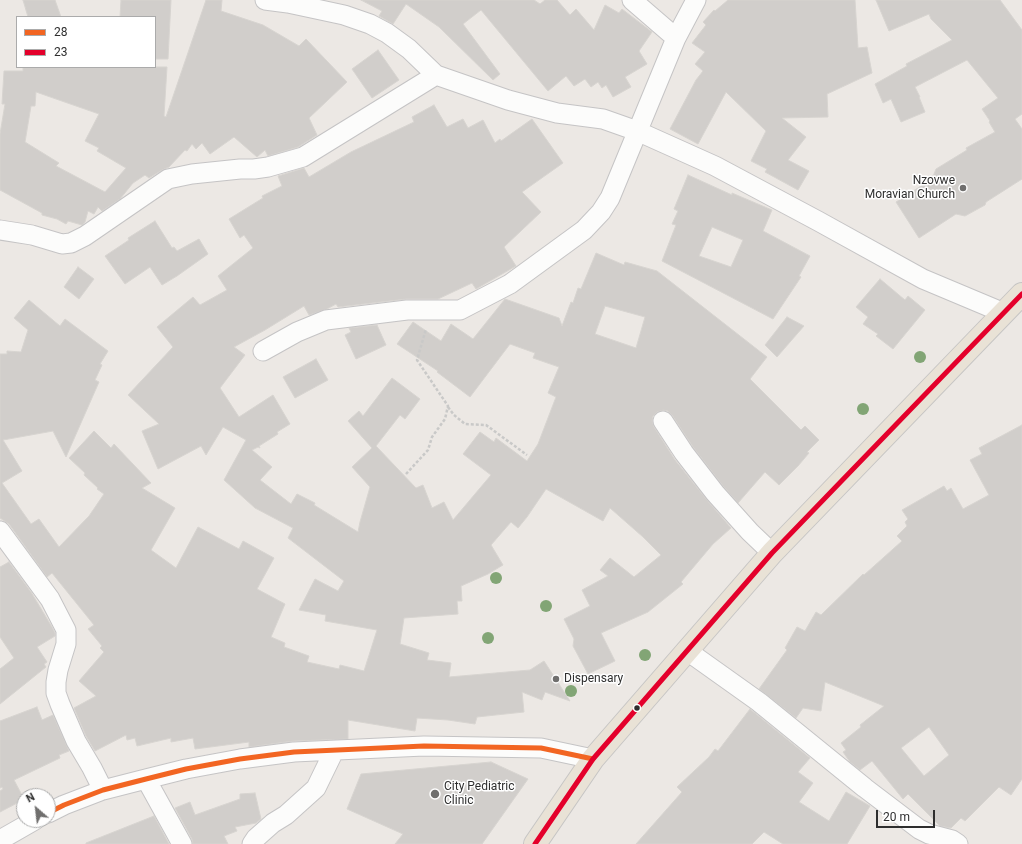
<!DOCTYPE html>
<html>
<head>
<meta charset="utf-8">
<style>
  body { margin:0 }
  #map { position:relative; width:1022px; height:844px; overflow:hidden; background:#ece8e4; font-family:Roboto,sans-serif }
  canvas { display:block }
  .legend { position:absolute; left:16px; top:16px; width:140px; height:52px; box-sizing:border-box; background:#fff; border:1px solid #ababab; margin:0; padding:5px 7px; list-style:none; font-size:12px; color:#2e2e2e }
  .legend li { display:flex; align-items:center; gap:8px; height:20px }
  .legend b { width:20px; border:1px solid #ababab }
  .north { position:absolute; left:16px; top:788px; width:40px; height:40px; box-sizing:border-box; background:#fff; border:1px solid #ababab; border-radius:50%; rotate:332deg; font-size:11px; font-weight:700; line-height:16px; text-align:center; color:#2e2e2e }
  .north::after { content:''; display:block; margin:auto; width:14px; height:18px; background:#706f6e; clip-path:polygon(50% 0,100% 100%,50% 72%,0 100%) }
  .scale { position:absolute; left:876px; top:810px; width:59px; height:18px; box-sizing:border-box; border:2px solid #2e2e2e; border-top:0; padding-left:5px; font-size:12px; line-height:14px; white-space:nowrap; color:#2e2e2e; -webkit-text-stroke:3px #fff; paint-order:stroke }
</style>
</head>
<body>
<div id="map">
<canvas width="1022" height="844"></canvas>
<ul class="legend">
<li><b style="height:5px;background:#f26522"></b>28</li>
<li><b style="height:5px;background:#e4002b"></b>23</li>
</ul>
<div class="north">N</div>
<div class="scale">20 m</div>
</div>
<script>
const g = document.querySelector('canvas').getContext('2d');
g.lineJoin = 'round';
function fillPath(path, color) {
  g.fillStyle = color;
  g.fill(path, 'evenodd');
}
function toPath(rows) {
  const path = new Path2D();
  for (const r of rows) {
    path.moveTo(r[0], r[1]);
    for (let i = 2; i < r.length; i += 2) path.lineTo(r[i], r[i + 1]);
  }
  return path;
}
function stroke(path, color, width, dash) {
  g.strokeStyle = color;
  g.lineWidth = width;
  g.lineCap = dash ? 'butt' : 'round';
  g.setLineDash(dash || []);
  g.stroke(path);
}
function label(font, color, halo, rows, align = 'center') {
  g.font = font + ' Roboto,sans-serif';
  g.lineWidth = 3;
  g.setLineDash([]);
  g.textBaseline = 'middle';
  g.strokeStyle = halo;
  g.fillStyle = color;
  for (const [text, x, y, turn = 0] of rows) {
    g.save();
    g.translate(x, y);
    g.rotate((+turn || 0) * Math.PI / 180);
    g.textAlign = isNaN(turn) ? turn : align;
    if (halo) g.strokeText(text, 0, 0);
    g.fillText(text, 0, 0);
    g.restore();
  }
}
const building = toPath([
  [23,0,55,0,61,17,28,17,23,0],
  [121,0,171,0,168,59,155,59,155,17,120,17,121,0],
  [206,0,222,0,221,11,263,25,299,46,306,39,347,82,309,118,317,135,298,147,268,156,265,150,257,157,234,137,210,154,202,143,196,149,192,144,187,151,185,150,169,167,162,170,149,178,145,175,133,183,120,199,102,211,98,207,94,214,88,211,85,222,82,225,68,221,66,224,57,219,42,215,42,213,0,190,0,134,5,104,2,104,4,71,23,71,23,67,167,67,164,116,166,117,206,0],
  [36,92,99,114,85,141,99,148,97,151,126,168,105,192,56,166,59,163,25,142,31,106,35,106,36,92],
  [361,0,534,0,540,4,545,0,557,0,570,15,576,9,594,30,605,5,619,13,622,9,652,32,639,51,647,64,625,77,631,87,613,97,606,85,602,88,598,82,591,87,585,79,574,86,566,76,548,91,481,10,463,24,500,74,493,80,439,27,406,4,393,24,379,16,382,11,361,0],
  [728,0,855,0,858,48,867,47,872,73,827,94,828,117,782,118,806,137,788,160,809,171,798,190,765,172,767,169,751,161,766,131,726,92,698,144,670,129,696,80,703,71,695,64,705,52,692,43,706,25,703,22,714,10,715,11,728,0],
  [876,0,1000,0,1022,30,1022,114,1015,119,1022,129,1022,179,986,202,985,205,965,216,956,214,919,238,896,202,932,179,936,169,967,150,966,148,995,132,989,122,990,121,982,109,998,98,967,60,915,87,920,97,919,97,925,112,901,122,891,99,883,103,875,84,907,66,906,64,952,40,931,19,929,14,889,31,876,0],
  [378,50,399,80,372,98,352,69,378,50],
  [434,105,447,127,463,119,468,128,483,120,495,143,500,139,501,141,532,119,563,163,522,192,541,212,504,247,516,266,476,289,472,283,438,299,406,299,338,307,336,304,327,309,309,315,304,306,265,330,234,347,245,355,220,388,239,417,273,395,290,424,277,432,278,434,259,446,260,448,258,447,252,450,272,467,260,480,291,504,297,494,315,503,314,505,358,532,360,522,370,487,352,467,372,448,348,421,359,411,363,416,392,378,420,399,405,419,400,415,376,446,416,488,423,485,432,508,444,502,453,520,491,475,463,454,480,432,494,442,496,438,527,461,538,444,556,397,548,393,559,367,533,358,535,353,510,344,470,397,437,372,438,371,397,344,413,322,441,341,451,324,473,339,505,299,559,318,562,326,571,302,573,303,578,288,581,289,596,253,624,265,625,262,657,271,767,357,750,379,801,430,805,426,819,440,807,452,809,453,798,466,779,485,765,472,738,503,723,486,693,447,672,415,668,411,663,410,657,412,653,416,652,421,654,427,675,460,707,500,731,528,713,544,681,582,683,584,648,612,601,633,615,661,588,674,573,646,574,639,564,619,590,606,582,590,608,576,600,570,610,558,634,577,661,555,643,537,610,508,603,521,546,489,527,517,518,528,511,522,491,545,503,565,488,574,461,586,462,601,457,601,458,614,404,618,400,644,429,653,427,660,451,663,449,677,530,670,544,661,570,701,545,692,542,700,522,692,524,712,477,717,475,724,448,720,417,718,415,731,348,720,348,739,293,741,249,747,249,742,195,749,193,738,171,742,171,738,137,746,135,738,127,740,126,735,95,751,86,736,74,708,96,696,79,681,104,652,100,648,102,646,88,629,94,625,52,573,47,577,9,524,0,518,0,354,7,354,7,351,21,352,28,330,14,318,29,300,60,326,65,319,108,351,100,364,102,365,95,380,99,382,66,457,53,431,3,440,22,471,2,483,31,524,39,519,59,547,89,516,104,494,97,489,98,488,84,475,85,473,69,458,94,431,111,448,114,444,151,483,142,488,175,508,151,550,176,568,198,527,239,549,243,541,274,558,257,589,285,604,271,637,285,643,284,647,309,656,307,662,339,669,340,665,364,671,377,630,325,621,326,615,299,610,315,579,338,591,344,581,288,538,293,528,255,508,224,480,246,440,223,427,206,455,201,446,158,469,142,431,159,424,128,395,173,347,157,327,193,297,200,305,227,290,218,276,253,248,244,235,240,238,229,219,263,198,262,196,282,186,278,176,304,168,309,177,351,152,414,122,412,117,434,105],
  [605,306,645,317,636,348,595,334,605,306],
  [688,175,732,195,732,193,772,210,763,231,810,256,799,276,801,277,773,319,662,261,676,225,672,224,678,211,674,209,688,175],
  [712,227,743,240,731,267,699,256,712,227],
  [155,221,172,248,174,247,177,251,199,239,208,254,177,276,162,285,150,267,125,284,105,256,129,240,128,238,155,221],
  [78,267,94,279,79,299,64,287,78,267],
  [880,279,905,300,908,296,925,310,893,349,876,336,878,334,863,324,868,317,856,307,880,279],
  [787,317,804,326,777,357,765,345,787,317],
  [377,325,386,345,356,359,345,335,351,332,349,328,377,325],
  [316,359,328,380,295,398,283,377,316,359],
  [1022,425,1022,779,1011,795,999,787,965,821,961,818,951,828,940,826,908,794,903,799,872,761,860,770,850,762,843,752,846,750,841,743,861,727,860,725,884,706,825,682,821,711,803,708,796,718,759,689,787,650,785,648,797,627,805,631,816,612,821,615,863,574,864,575,902,541,897,536,907,526,905,522,908,519,902,510,944,486,947,491,951,488,963,509,989,495,970,460,982,454,979,448,1022,425],
  [929,727,949,755,924,776,901,748,929,727],
  [9,562,31,592,52,627,55,633,55,636,37,647,47,662,44,664,46,667,0,704,0,669,14,658,0,637,0,567,9,562],
  [37,707,42,720,53,715,69,751,59,755,60,758,14,780,23,797,22,797,23,800,0,812,0,791,3,789,2,787,0,788,0,721,37,707],
  [750,709,810,758,798,772,813,783,799,802,829,821,846,792,870,806,847,844,783,844,764,832,752,844,636,844,682,792,677,787,709,757,715,749,718,751,750,709],
  [491,762,528,779,482,844,395,844,403,834,347,809,361,774,491,762],
  [255,793,261,819,256,823,235,827,237,831,224,836,228,844,193,844,192,839,175,808,190,802,195,815,240,799,240,794,255,793],
  [154,816,169,844,86,844,86,843,154,816]
]);
fillPath(building, '#d1cecb');
stroke(building, '#d7d4d0', 1);
const minor = toPath([
  [265,0,288,3,344,15,370,24,387,33,409,49,436,75,508,100,557,113,603,119,637,131,715,166,818,221,923,279,1004,313],
  [632,0,676,38],
  [0,230,32,235,62,244,71,243,85,236,168,179,192,174,240,169,254,169,268,167,303,157,436,75],
  [263,351,297,332,326,320,407,310,460,310,510,284,584,230,601,212,610,198,676,38,696,0],
  [663,421,684,453,715,493,750,532,772,553],
  [0,531,50,599,66,630,66,644,58,670,56,682,56,693,60,704,76,741,92,768,103,790],
  [686,650,759,702,865,788,919,829,929,834,952,840,958,844],
  [146,779,182,844],
  [48,813,64,805,103,790,146,779,186,769,240,759,294,752,424,746,541,748,593,759],
  [0,840,35,820],
  [252,844,256,838,273,823,286,815,316,788,334,751]
]);
const trunk = toPath([
  [535,844,593,759,772,553,1022,294]
]);
stroke(minor, '#c5c4c5', 21);
stroke(trunk, '#c6c5c4', 24);
stroke(toPath([
  [448,407,454,415,465,424,486,425,527,455],
  [406,474,428,450,432,437,445,419,448,406,417,360,426,329]
]), '#c9c9c8', 2.5, [3, 2]);
stroke(minor, '#fcfcfb', 19);
stroke(trunk, '#e9e2d6', 22);
stroke(toPath([
  [48,813,64,805,103,790,146,779,186,769,240,759,294,752,424,746,541,748,593,759]
]), '#f26522', 5);
stroke(toPath([
  [535,844,593,759,772,553,1022,294]
]), '#e4002b', 5);
g.fillStyle = '#82a575';
for (const [x, y] of [
  [920,357],
  [863,409],
  [496,578],
  [546,606],
  [488,638],
  [645,655],
  [571,691]
]) {
  g.beginPath();
  g.arc(x, y, 6, 0, 2 * Math.PI);
  g.fill();
}
for (const [x, y, r, color] of [
  [963,188,4,"#706f6e"],
  [556,679,4,"#706f6e"],
  [637,708,3.5,"#2e2e2e"],
  [435,794,5,"#706f6e"]
]) {
  const dot = new Path2D();
  dot.arc(x, y, r, 0, 2 * Math.PI);
  g.fillStyle = color;
  g.fill(dot);
  stroke(dot, '#fff', 1.5);
}
label('12px', '#2e2e2e', '#fff', [
  ["Nzovwe",955,181,"right"],
  ["Moravian Church",955,195,"right"],
  ["Dispensary",564,679],
  ["City Pediatric",444,787],
  ["Clinic",444,801]
], 'left');
</script>
</body>
</html>
